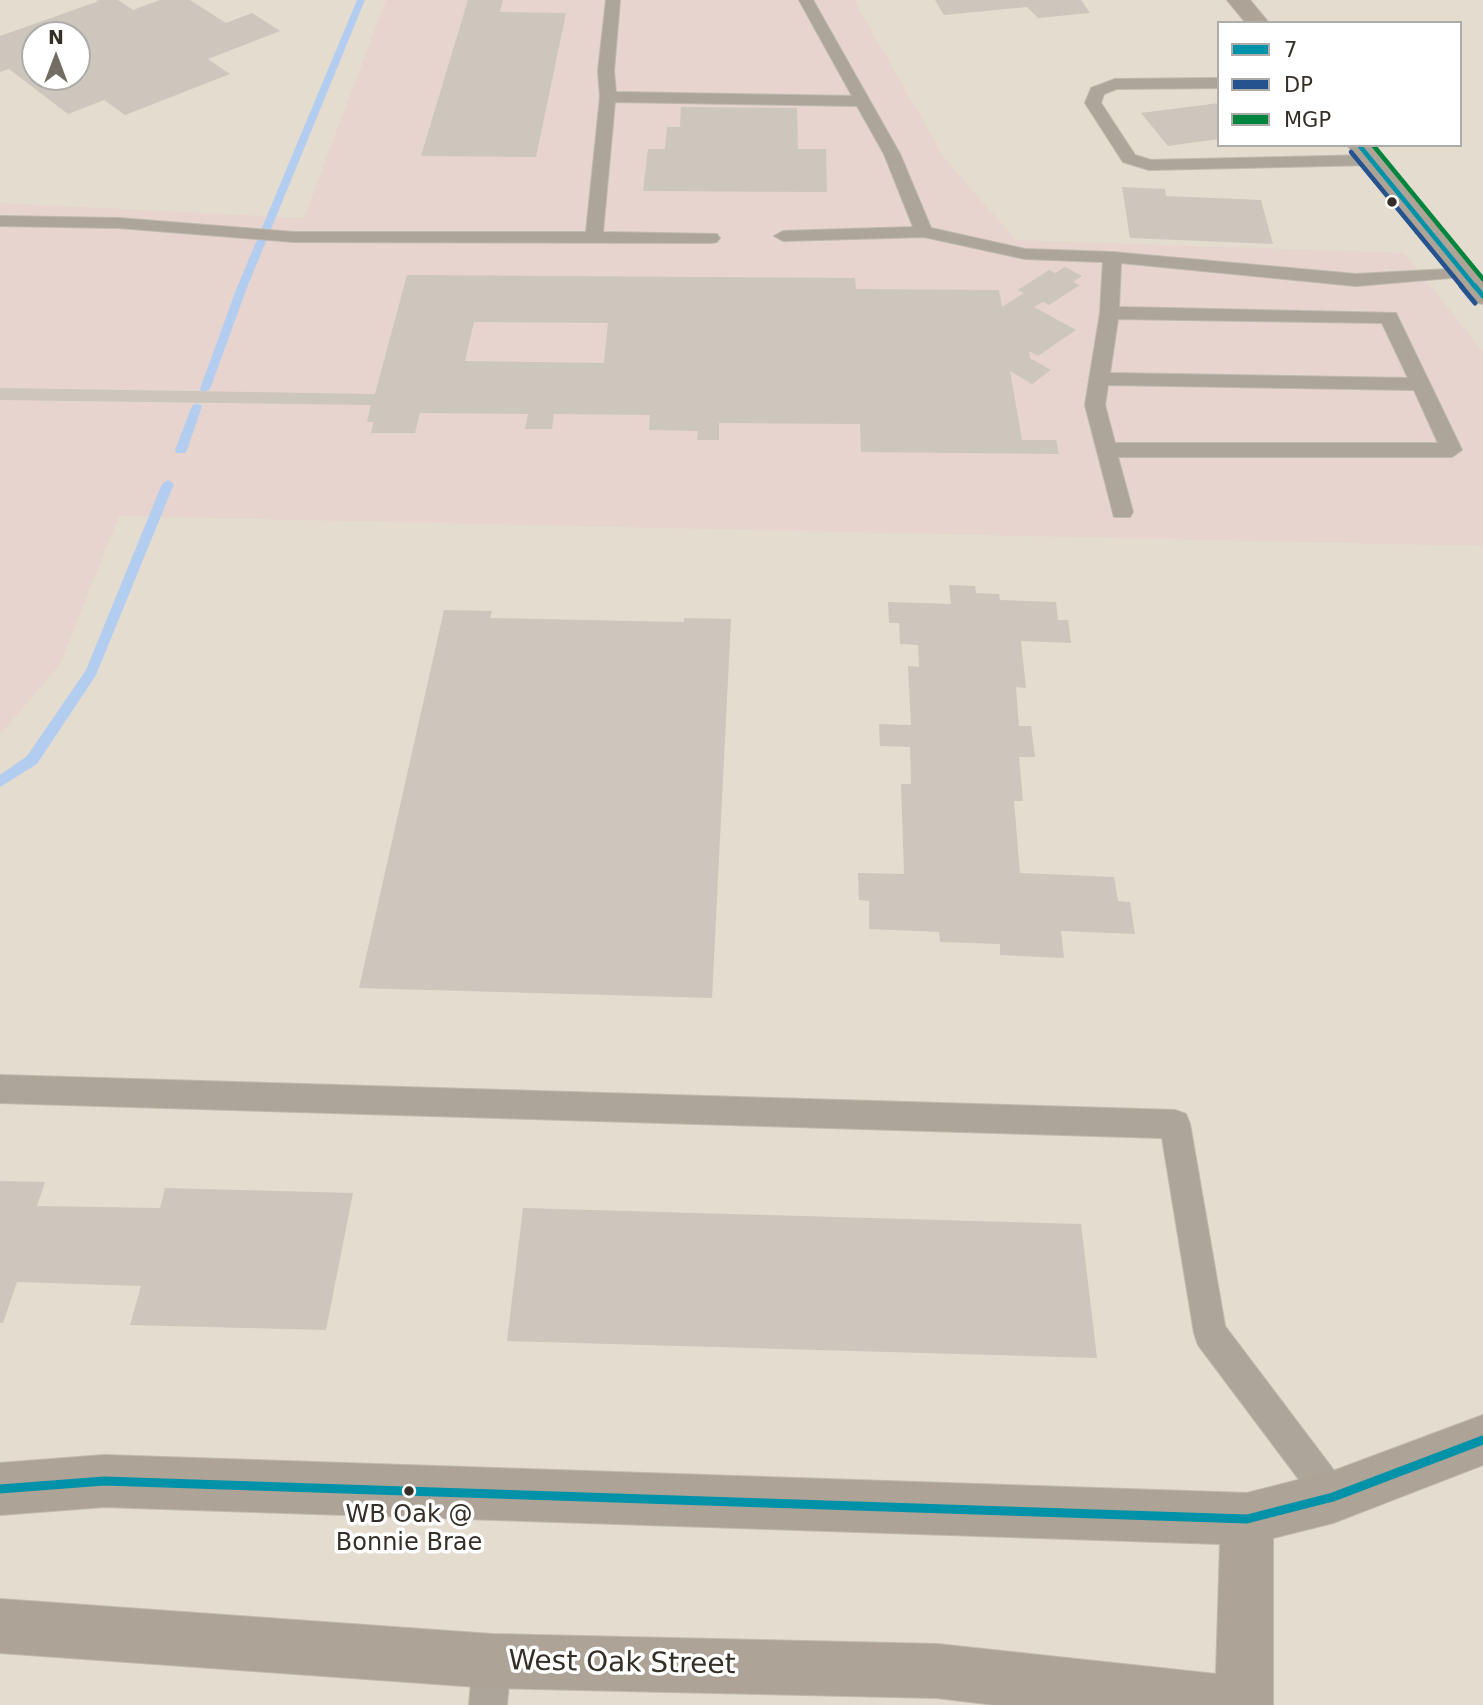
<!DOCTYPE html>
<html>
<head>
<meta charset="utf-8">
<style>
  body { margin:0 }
  #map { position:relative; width:1483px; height:1705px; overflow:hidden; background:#e4dccf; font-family:"DejaVu Sans",sans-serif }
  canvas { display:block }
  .legend { position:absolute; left:1217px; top:21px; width:245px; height:126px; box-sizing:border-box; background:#fff; border:2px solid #aeaca9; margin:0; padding:9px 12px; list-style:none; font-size:21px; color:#352f27 }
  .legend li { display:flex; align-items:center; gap:14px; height:35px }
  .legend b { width:35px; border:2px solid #aeaca9 }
  .north { position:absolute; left:21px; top:21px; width:70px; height:70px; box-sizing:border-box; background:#fff; border:2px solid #aeaca9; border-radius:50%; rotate:0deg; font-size:19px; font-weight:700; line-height:28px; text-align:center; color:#352f27 }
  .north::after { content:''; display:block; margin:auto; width:24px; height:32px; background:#726c62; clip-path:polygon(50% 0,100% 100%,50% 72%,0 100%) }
</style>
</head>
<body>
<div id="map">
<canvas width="1483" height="1705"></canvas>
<ul class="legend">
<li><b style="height:9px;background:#0092a9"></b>7</li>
<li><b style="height:9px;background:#24538f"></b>DP</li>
<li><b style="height:9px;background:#00853e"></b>MGP</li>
</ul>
<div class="north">N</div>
</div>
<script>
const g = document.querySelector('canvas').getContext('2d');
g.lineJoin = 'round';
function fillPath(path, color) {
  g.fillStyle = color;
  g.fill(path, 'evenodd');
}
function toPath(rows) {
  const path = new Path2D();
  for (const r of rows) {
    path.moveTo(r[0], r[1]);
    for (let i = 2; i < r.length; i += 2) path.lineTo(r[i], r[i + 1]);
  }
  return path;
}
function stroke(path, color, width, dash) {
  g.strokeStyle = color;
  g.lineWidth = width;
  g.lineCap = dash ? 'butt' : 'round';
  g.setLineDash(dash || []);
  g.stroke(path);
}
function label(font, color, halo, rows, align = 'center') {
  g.font = font + ' "DejaVu Sans",sans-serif';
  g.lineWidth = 7;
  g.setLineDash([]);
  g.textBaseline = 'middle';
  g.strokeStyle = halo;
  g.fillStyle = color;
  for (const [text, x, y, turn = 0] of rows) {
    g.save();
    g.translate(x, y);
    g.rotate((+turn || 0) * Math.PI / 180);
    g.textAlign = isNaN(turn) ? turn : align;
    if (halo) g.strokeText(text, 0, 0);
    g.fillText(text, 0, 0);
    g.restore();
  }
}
fillPath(toPath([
  [386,0,854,0,945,159,1016,240,1404,253,1483,352,1483,546,119,516,60,664,0,735,0,203,304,218]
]), '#e7d4ce');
fillPath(toPath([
  [357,0,365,0,246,290,210,389,205,392,201,391,200,389,236,290,357,0],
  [197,403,202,406,187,450,185,453,177,453,175,450,192,406,197,403],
  [168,480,174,484,96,675,37,764,0,787,0,775,27,756,86,670,162,484,168,480]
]), '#b3cdf0');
fillPath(toPath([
  [96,0,118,0,133,10,160,0,190,0,226,23,252,13,280,31,208,59,230,74,125,115,104,100,68,114,9,69,0,72,0,36,99,1],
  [35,35,77,35,77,77,35,77],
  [468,0,503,0,500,12,566,13,536,157,421,156],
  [935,0,1081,0,1090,13,1038,18,1027,7,944,15],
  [1219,103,1219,139,1168,146,1141,113],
  [681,107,797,108,798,149,826,149,827,192,643,191,648,149,665,149,667,127,680,127],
  [1122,187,1165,189,1166,196,1261,200,1273,244,1130,238],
  [1065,267,1082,276,1073,282,1080,285,1049,305,1043,302,1034,307,1076,330,1038,356,1029,351,1030,358,1051,370,1032,384,1010,371,1022,440,1056,440,1059,454,861,452,860,424,719,423,719,440,697,440,698,431,649,430,650,415,554,414,552,429,525,429,528,414,420,413,415,433,371,433,374,422,367,422,371,405,0,400,0,388,375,394,407,275,855,278,856,289,999,290,1002,307,1024,293,1018,290,1049,270,1055,273],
  [474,322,608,323,604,363,465,361],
  [949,585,975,586,976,593,999,594,1000,600,1056,602,1058,620,1068,620,1071,643,1021,641,1026,688,1016,687,1019,726,1031,726,1035,757,1019,757,1023,801,1014,801,1020,873,1114,877,1118,901,1130,902,1135,934,1061,931,1064,958,1000,955,1000,944,940,942,939,932,869,929,869,901,859,900,858,873,904,874,901,784,911,784,910,747,880,746,879,724,911,725,908,666,919,667,918,645,900,644,899,623,889,623,888,602,951,604],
  [444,610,492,611,490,618,684,622,684,618,731,619,712,998,359,988],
  [0,1181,45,1182,37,1206,160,1208,165,1188,353,1193,326,1330,130,1325,141,1286,17,1282,3,1323,0,1323],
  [523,1208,1081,1224,1097,1358,507,1341]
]), '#ccc6bc');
const lane = toPath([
  [606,0,620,0,614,71,616,92,852,96,799,0,813,0,900,154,931,228,1025,249,1112,252,1356,274,1468,268,1471,272,1468,276,1462,277,1356,286,1121,263,1119,307,1396,313,1462,450,1452,457,1118,457,1133,512,1130,517,1114,517,1085,405,1100,313,1103,262,1025,259,924,237,783,241,774,236,783,231,913,227,884,154,857,106,615,102,603,232,717,234,720,238,717,242,711,243,294,242,119,228,0,226,0,216,119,218,294,232,586,232,600,97,598,71,606,0],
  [1118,319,1382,323,1408,378,1110,373,1118,319],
  [1108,385,1414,390,1438,443,1115,443,1105,405,1108,385],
  [1219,78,1219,88,1117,89,1104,94,1101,103,1135,155,1151,160,1371,155,1379,160,1371,165,1149,170,1123,162,1085,103,1091,88,1115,79,1219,78],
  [0,1075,1175,1110,1186,1114,1190,1124,1225,1326,1345,1485,1351,1497,1345,1509,1333,1515,1321,1509,1198,1345,1194,1333,1162,1138,0,1103,0,1075],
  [492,1642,505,1648,511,1661,507,1705,469,1705,473,1661,479,1648,492,1642]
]);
const secondary = toPath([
  [1227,0,1250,0,1269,23,1246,23,1227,0],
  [1347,145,1372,145,1483,279,1483,304,1473,302,1347,145],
  [1483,1415,1483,1465,1333,1523,1273,1538,1273,1705,995,1705,937,1698,492,1688,0,1653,0,1599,492,1634,937,1644,1216,1674,1220,1544,104,1507,0,1515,0,1463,104,1455,1247,1493,1333,1471,1483,1415]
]);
stroke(lane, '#bfb9af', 2);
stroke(secondary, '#bfb9af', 2);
fillPath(lane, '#ada59a');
fillPath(secondary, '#ada396');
stroke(toPath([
  [1359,145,1476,288]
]), '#0092a9', 4.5);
stroke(toPath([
  [1475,286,1483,296]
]), '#0092a9', 5);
stroke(toPath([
  [0,1489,104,1481,1247,1519,1333,1497,1483,1440]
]), '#0092a9', 9);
stroke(toPath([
  [1351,152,1463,288]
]), '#24538f', 4.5);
stroke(toPath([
  [1461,286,1475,303]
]), '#24538f', 5);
stroke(toPath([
  [1373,145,1483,279]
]), '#00853e', 4.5);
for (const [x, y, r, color] of [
  [1392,202,6,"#352f27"],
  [409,1491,6,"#352f27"]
]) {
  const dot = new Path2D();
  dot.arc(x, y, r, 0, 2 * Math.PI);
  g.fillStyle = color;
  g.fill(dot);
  stroke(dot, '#fff', 2.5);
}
label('24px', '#352f27', '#fff', [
  ["WB Oak @",409,1516],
  ["Bonnie Brae",409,1544]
]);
label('28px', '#352f27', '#fff', [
  ["West Oak Street",622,1664,1]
]);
</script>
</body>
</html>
